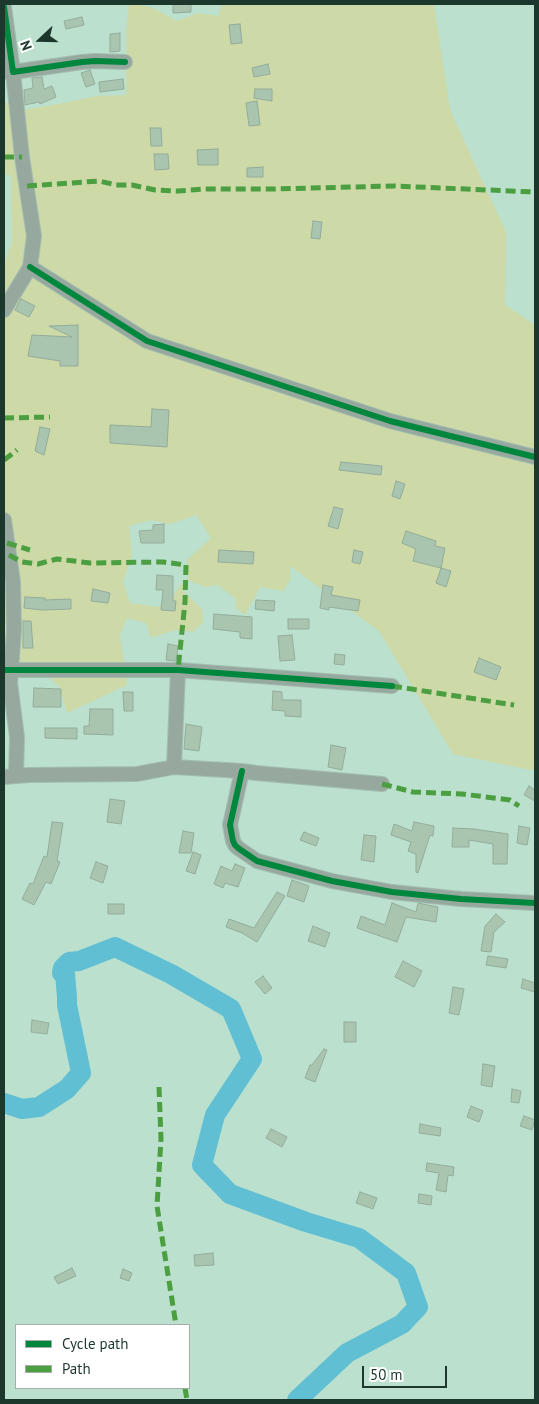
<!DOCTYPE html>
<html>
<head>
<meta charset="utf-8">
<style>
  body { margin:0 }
  #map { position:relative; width:539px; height:1404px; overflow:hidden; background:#bbe0ce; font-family:"PT Sans",sans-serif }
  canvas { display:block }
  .frame { position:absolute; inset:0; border:5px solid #1c372b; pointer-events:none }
  .legend { position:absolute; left:15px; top:1324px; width:175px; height:65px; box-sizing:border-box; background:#fff; border:1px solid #a4afaa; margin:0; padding:6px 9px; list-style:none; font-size:15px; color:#1c372b }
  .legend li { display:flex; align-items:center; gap:10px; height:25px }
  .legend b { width:25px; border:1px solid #a4afaa }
  .north { position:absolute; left:15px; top:15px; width:50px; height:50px; -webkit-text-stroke:4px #fff; paint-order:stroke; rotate:249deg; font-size:14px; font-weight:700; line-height:20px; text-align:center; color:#1c372b }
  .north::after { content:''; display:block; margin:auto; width:18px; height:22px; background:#1c372b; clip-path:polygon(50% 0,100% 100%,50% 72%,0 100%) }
  .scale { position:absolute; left:362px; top:1366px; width:85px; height:22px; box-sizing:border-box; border:2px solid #1c372b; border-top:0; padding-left:6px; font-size:15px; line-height:18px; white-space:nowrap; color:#1c372b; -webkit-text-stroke:4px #fff; paint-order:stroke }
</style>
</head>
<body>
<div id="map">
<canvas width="539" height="1404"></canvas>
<div class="frame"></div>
<ul class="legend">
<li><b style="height:6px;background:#00873e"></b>Cycle path</li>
<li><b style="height:6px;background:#4c9f41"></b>Path</li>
</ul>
<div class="north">N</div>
<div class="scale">50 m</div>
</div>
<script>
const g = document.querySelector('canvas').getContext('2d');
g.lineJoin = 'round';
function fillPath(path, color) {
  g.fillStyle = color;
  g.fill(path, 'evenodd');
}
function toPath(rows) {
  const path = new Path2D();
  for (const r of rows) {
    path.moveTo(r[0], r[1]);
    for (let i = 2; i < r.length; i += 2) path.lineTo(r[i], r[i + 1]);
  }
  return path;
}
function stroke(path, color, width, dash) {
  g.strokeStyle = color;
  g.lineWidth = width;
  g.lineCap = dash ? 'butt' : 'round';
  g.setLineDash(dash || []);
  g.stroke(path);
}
fillPath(toPath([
  [129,4,138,4,155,9,177,21,198,13,218,16,222,4,434,4,450,110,506,232,505,305,535,325,535,771,453,754,379,631,290,566,290,580,283,591,260,587,245,615,236,608,236,599,218,585,205,587,188,580,187,560,211,538,196,515,170,524,151,520,129,526,132,556,123,582,130,603,157,607,173,598,182,582,185,593,202,609,203,623,193,632,175,630,151,638,146,623,127,618,120,635,127,685,67,713,59,686,35,666,4,665,4,264,12,243,11,177,4,173,4,103,10,100,22,110,64,103,97,96,126,95,126,32]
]), '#cdd9a6');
stroke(toPath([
  [4,1103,22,1109,39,1107,67,1089,81,1073,67,1005,67,997,65,974,62,973,63,968,69,962,79,961,115,947,171,974,231,1009,252,1059,215,1115,202,1165,230,1194,306,1222,359,1238,406,1273,418,1307,402,1324,347,1353,297,1400]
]), '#61bfd3', 20);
const building = toPath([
  [173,4,191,4,191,12,173,13,173,4],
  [82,17,84,25,66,29,64,21,82,17],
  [240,24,242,43,231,44,229,25,240,24],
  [120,33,120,51,110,52,110,34,120,33],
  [268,64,270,74,254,77,252,68,268,64],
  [90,70,95,84,86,87,81,73,90,70],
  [42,77,44,89,52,86,56,97,40,104,39,102,25,105,24,90,33,88,32,78,42,77],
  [123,79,124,89,100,92,99,82,123,79],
  [255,89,272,89,272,101,254,98,255,89],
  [257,101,260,125,249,126,246,103,257,101],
  [150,128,161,128,162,146,151,146,150,128],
  [218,149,218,165,198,165,197,150,218,149],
  [154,154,168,154,169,169,155,170,154,154],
  [263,167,263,177,247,177,247,168,263,167],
  [313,221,322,222,320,239,311,238,313,221],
  [21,299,35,306,29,317,15,310,21,299],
  [78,325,78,366,60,366,60,361,28,356,32,335,72,337,49,326,78,325],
  [152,409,169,410,167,447,110,443,110,425,151,427,152,409],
  [40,427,50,429,44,455,35,451,40,427],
  [341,462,382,466,381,475,339,470,341,462],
  [396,481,405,484,400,499,392,496,396,481],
  [334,507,343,509,338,529,328,526,334,507],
  [164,524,164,543,141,543,139,531,153,530,153,525,164,524],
  [406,531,436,541,435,546,445,548,441,568,413,561,416,549,402,543,406,531],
  [219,550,254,552,253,564,218,562,219,550],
  [354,550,363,552,360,564,352,562,354,550],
  [441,568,451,571,446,587,436,583,441,568],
  [157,575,173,576,173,601,176,601,175,611,161,610,163,590,156,590,157,575],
  [323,585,333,587,331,595,360,600,358,611,329,607,329,610,320,608,323,585],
  [93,589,110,593,108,603,91,601,93,589],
  [25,597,45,598,45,600,71,599,71,609,42,610,24,608,25,597],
  [256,600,275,601,274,611,255,609,256,600],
  [214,614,252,617,252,639,240,638,240,632,213,629,214,614],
  [288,619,309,619,309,629,288,629,288,619],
  [23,621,31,621,33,648,23,648,23,621],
  [292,635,295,660,280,661,278,636,292,635],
  [168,644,178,646,176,661,166,660,168,644],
  [335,654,345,655,344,665,334,664,335,654],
  [479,658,501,667,496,680,474,672,479,658],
  [34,688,61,689,61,707,33,707,34,688],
  [273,691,282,692,282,700,301,700,301,717,285,716,285,711,272,710,273,691],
  [123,692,133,692,133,711,124,711,123,692],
  [90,709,113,709,113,735,84,734,84,726,89,726,90,709],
  [186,724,202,727,199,751,184,749,186,724],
  [45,728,77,728,77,739,45,738,45,728],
  [331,745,346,748,342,770,328,767,331,745],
  [529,786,535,790,535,801,524,795,529,786],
  [110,799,125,801,121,824,107,822,110,799],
  [52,822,63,823,57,861,60,862,51,884,46,882,34,905,22,899,30,883,33,884,44,856,47,857,52,822],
  [414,822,434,826,433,836,430,835,418,873,416,872,416,854,408,851,411,842,391,835,394,824,412,831,414,822],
  [519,826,530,828,527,845,517,843,519,826],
  [453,828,474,829,508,834,507,864,493,864,493,844,469,840,469,847,452,847,453,828],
  [183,831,194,833,191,853,179,853,183,831],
  [304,832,319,838,316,846,300,840,304,832],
  [364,835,376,836,374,862,361,860,364,835],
  [193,852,201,855,195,874,186,871,193,852],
  [96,862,108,866,103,883,90,878,96,862],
  [235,864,245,868,238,887,225,883,223,888,214,884,221,866,232,871,235,864],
  [292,880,309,886,304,902,287,896,292,880],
  [277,892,285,896,257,942,242,933,226,927,229,919,254,928,277,892],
  [392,903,416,912,418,903,438,907,436,922,406,917,397,942,357,928,361,916,385,925,392,903],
  [108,904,124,904,124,914,108,914,108,904],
  [496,914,505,922,494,932,491,952,481,951,485,926,496,914],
  [313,926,330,933,325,947,308,941,313,926],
  [488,956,508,959,506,968,486,965,488,956],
  [403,961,422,971,414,987,395,977,403,961],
  [263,976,272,988,265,994,255,982,263,976],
  [523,979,535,983,535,992,521,988,523,979],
  [453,987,464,989,459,1015,449,1013,453,987],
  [32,1020,49,1023,47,1034,31,1032,32,1020],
  [344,1022,356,1022,356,1042,344,1042,344,1022],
  [324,1049,327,1050,315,1082,305,1078,310,1065,312,1065,324,1049],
  [483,1064,495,1066,492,1087,481,1085,483,1064],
  [512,1089,521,1091,519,1103,511,1102,512,1089],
  [471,1106,483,1111,479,1122,467,1117,471,1106],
  [524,1116,535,1120,532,1130,520,1126,524,1116],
  [420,1124,441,1128,440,1136,419,1133,420,1124],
  [271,1129,287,1137,282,1147,266,1138,271,1129],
  [427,1163,454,1167,453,1176,448,1175,446,1192,436,1190,439,1173,426,1171,427,1163],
  [360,1192,377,1198,373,1209,356,1203,360,1192],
  [419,1194,432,1196,431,1205,418,1203,419,1194],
  [213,1253,214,1265,195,1266,194,1255,213,1253],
  [72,1268,76,1276,58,1284,54,1277,72,1268],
  [123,1269,132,1273,129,1281,120,1278,123,1269]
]);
fillPath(building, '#a9c5b0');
stroke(building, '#93ac9b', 1);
const minor = toPath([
  [4,7,13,72,82,62,95,61,125,62],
  [4,72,13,72,22,157,34,236,30,267,4,310],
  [30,267,147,341,390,421,535,457],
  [4,520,13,582,14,630,10,683,17,737,16,776],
  [4,670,178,670,392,686],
  [174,767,178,670],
  [242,771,230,825,233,841,235,845,238,848,257,861,332,881,392,892,461,899,535,903],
  [4,777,29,775,137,774,174,767,242,771,256,773,382,784]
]);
stroke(minor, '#a2beb1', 16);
stroke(minor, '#97a89f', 14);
stroke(toPath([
  [4,157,22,157],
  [27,186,99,181,116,185,132,185,155,190,178,191,205,189,274,189,394,186,535,192],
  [4,418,50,417],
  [4,460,17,450],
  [7,543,30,550],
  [9,555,22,562,38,564,57,559,90,563,163,562,186,565,185,602,178,670],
  [392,686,514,705],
  [382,784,413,792,462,794,510,800,519,806],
  [159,1087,161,1139,157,1206,176,1325],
  [185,1388,187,1400]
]), '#4c9f41', 5, [10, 5]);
stroke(toPath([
  [4,7,13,72,82,62,95,61,125,62],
  [30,267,147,341,390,421,535,457],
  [4,670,178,670,392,686],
  [242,771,230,825,233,841,235,845,238,848,257,861,332,881,392,892,461,899,535,903]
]), '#00873e', 6);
</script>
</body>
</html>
